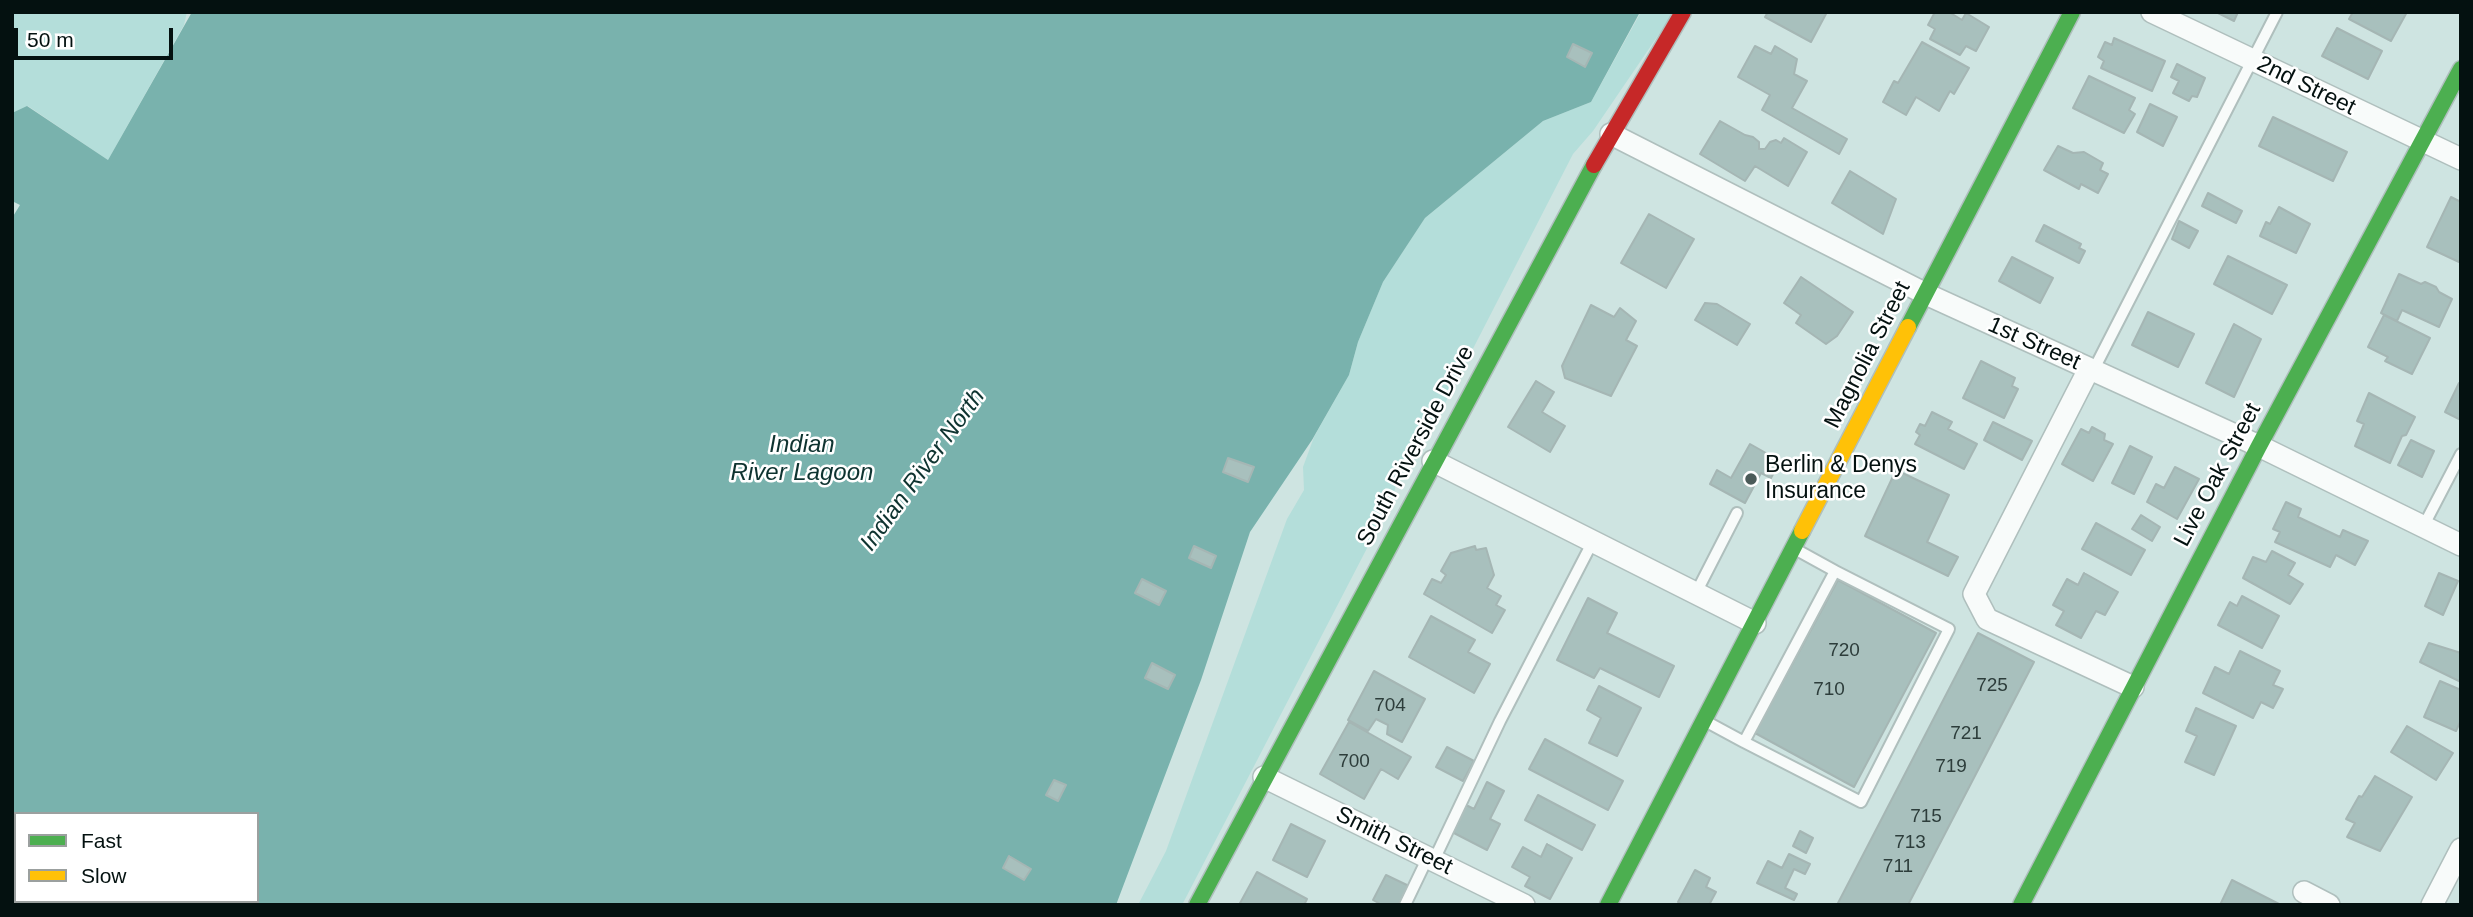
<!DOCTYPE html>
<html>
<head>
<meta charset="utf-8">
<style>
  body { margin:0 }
  #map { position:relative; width:2473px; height:917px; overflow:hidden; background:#cee4e1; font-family:Arial,sans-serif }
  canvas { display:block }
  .frame { position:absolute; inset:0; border:14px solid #041110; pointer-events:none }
  .legend { position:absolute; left:14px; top:812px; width:245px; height:91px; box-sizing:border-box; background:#fff; border:2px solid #9ba09f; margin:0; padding:9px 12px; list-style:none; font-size:21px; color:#041110 }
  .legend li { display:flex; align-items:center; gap:14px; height:35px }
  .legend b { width:35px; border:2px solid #9ba09f }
  .scale { position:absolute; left:14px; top:28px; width:159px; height:32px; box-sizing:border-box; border:4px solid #041110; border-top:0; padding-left:9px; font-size:21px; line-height:24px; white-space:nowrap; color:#041110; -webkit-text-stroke:5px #fff; paint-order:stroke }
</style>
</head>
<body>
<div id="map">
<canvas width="2473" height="917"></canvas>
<div class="frame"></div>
<ul class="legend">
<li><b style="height:9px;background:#4caf50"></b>Fast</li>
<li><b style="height:9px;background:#ffc107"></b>Slow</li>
</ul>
<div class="scale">50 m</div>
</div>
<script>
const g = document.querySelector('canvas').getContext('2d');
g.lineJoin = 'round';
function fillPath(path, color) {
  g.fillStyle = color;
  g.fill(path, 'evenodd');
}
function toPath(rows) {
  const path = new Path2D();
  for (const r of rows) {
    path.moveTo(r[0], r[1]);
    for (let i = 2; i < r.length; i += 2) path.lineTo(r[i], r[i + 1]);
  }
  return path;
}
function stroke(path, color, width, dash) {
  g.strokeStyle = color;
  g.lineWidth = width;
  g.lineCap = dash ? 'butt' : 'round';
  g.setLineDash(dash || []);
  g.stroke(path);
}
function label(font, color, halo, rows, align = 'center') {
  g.font = font + ' Arial,sans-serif';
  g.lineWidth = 5;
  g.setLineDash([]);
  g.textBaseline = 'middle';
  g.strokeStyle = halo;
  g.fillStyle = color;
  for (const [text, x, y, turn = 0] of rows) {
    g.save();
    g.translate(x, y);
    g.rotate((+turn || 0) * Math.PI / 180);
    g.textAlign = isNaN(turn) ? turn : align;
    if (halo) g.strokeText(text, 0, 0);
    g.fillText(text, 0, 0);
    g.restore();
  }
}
fillPath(toPath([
  [12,12,187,12,184,25,108,160,28,106,12,113],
  [1641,12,1674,12,1593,131,1573,154,1441,411,1411,443,1402,462,1392,500,1182,905,1138,905,1166,851,1287,519,1304,490,1303,467,1314,437,1349,375,1358,342,1383,282,1425,218,1543,121,1591,102]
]), '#b4deda');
fillPath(toPath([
  [192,12,1640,12,1591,102,1543,121,1425,218,1383,282,1358,342,1349,375,1312,440,1250,532,1201,680,1116,905,12,905,12,218,20,205,12,201,12,113,27,106,108,160],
  [16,814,257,814,257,901,16,901]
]), '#79b2ad');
const building = toPath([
  [1768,12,1827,12,1811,42,1765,17,1768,12],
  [1935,12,1949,12,1962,20,1966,13,1989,27,1976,51,1966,46,1960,55,1930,39,1935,29,1928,25,1935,12],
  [2216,12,2238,12,2234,21,2216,12],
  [2353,12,2407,12,2391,41,2349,19,2353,12],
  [2337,28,2382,51,2368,79,2322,56,2337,28],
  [2114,38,2165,61,2152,91,2101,68,2104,61,2098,57,2105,42,2112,45,2114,38],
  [1922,42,1969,68,1954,94,1950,91,1939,111,1916,97,1906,115,1883,102,1894,81,1898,83,1922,42],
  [1573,44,1592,53,1585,67,1567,57,1573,44],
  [1755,46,1771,54,1775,46,1797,59,1794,74,1807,81,1792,108,1847,139,1839,154,1762,110,1770,95,1738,77,1755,46],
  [2177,64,2205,78,2197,97,2192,96,2189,101,2173,93,2179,81,2171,77,2177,64],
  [2089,76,2135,98,2129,110,2135,114,2124,133,2073,108,2089,76],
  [2150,104,2177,117,2163,146,2137,132,2150,104],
  [2273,117,2347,152,2333,181,2259,146,2273,117],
  [1720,121,1745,135,1753,137,1759,142,1759,149,1765,149,1770,142,1776,140,1781,143,1784,138,1807,152,1788,186,1755,166,1745,181,1700,154,1720,121],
  [2058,146,2073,153,2084,152,2103,163,2100,170,2108,174,2098,193,2081,184,2079,189,2044,170,2058,146],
  [1850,171,1896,199,1883,234,1832,203,1850,171],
  [2208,193,2242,211,2236,223,2202,206,2208,193],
  [2451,197,2461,202,2461,257,2459,262,2427,247,2451,197],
  [2279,207,2310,224,2296,253,2260,236,2266,222,2270,224,2279,207],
  [1649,214,1694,239,1666,288,1621,263,1649,214],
  [2179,221,2198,231,2189,248,2172,239,2179,221],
  [2044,225,2081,244,2079,248,2085,251,2079,263,2036,241,2044,225],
  [2228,256,2287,285,2272,314,2214,284,2228,256],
  [2012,257,2053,278,2040,303,1999,281,2012,257],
  [2399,274,2421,284,2425,282,2436,287,2439,292,2452,299,2439,327,2402,310,2397,321,2381,313,2399,274],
  [1801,277,1853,312,1837,336,1826,344,1796,323,1801,315,1784,303,1801,277],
  [1705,303,1717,304,1750,324,1737,345,1695,320,1705,303],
  [1591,305,1614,317,1620,308,1636,321,1626,340,1637,346,1611,396,1565,378,1562,366,1591,305],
  [2148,312,2194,334,2178,367,2132,345,2148,312],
  [2384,315,2430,338,2412,374,2385,361,2388,357,2368,347,2384,315],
  [2234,324,2261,339,2234,397,2206,383,2234,324],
  [1981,361,2015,378,2012,386,2018,389,2004,418,1963,398,1981,361],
  [1536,381,1554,392,1542,412,1565,426,1550,452,1508,427,1536,381],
  [2459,383,2461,384,2461,420,2445,412,2459,383],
  [2369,393,2415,417,2406,435,2402,436,2390,463,2355,446,2364,424,2357,421,2369,393],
  [1932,412,1952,422,1948,429,1977,444,1964,469,1915,444,1920,435,1916,432,1920,424,1925,426,1932,412],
  [1993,422,2032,441,2022,460,1984,440,1993,422],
  [2092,427,2105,434,2104,440,2113,444,2093,481,2062,464,2081,429,2089,433,2092,427],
  [2411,440,2434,451,2422,477,2398,465,2411,440],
  [1750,444,1780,461,1771,478,1761,473,1745,503,1710,484,1717,470,1731,478,1750,444],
  [2130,446,2152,457,2134,494,2112,483,2130,446],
  [1228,458,1254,467,1248,482,1223,472,1228,458],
  [2175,467,2199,479,2177,519,2147,502,2156,484,2164,488,2175,467],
  [1896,470,1949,495,1927,542,1958,557,1948,576,1865,536,1896,470],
  [2286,502,2301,509,2298,517,2340,537,2343,530,2368,541,2355,565,2336,555,2330,567,2275,542,2280,532,2273,529,2286,502],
  [2141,515,2160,527,2152,541,2132,529,2141,515],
  [2096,523,2145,550,2131,575,2082,549,2096,523],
  [1194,546,1216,556,1211,568,1189,558,1194,546],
  [1475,546,1476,550,1486,548,1494,575,1487,588,1501,596,1496,605,1505,610,1492,633,1424,594,1432,579,1441,583,1446,575,1441,571,1451,553,1475,546],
  [2272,551,2295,563,2288,575,2303,584,2290,604,2243,578,2253,557,2266,562,2272,551],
  [2084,573,2118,592,2105,615,2096,611,2081,638,2056,625,2064,611,2053,605,2067,579,2078,585,2084,573],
  [2439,573,2458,581,2443,615,2425,606,2439,573],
  [1142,579,1166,591,1159,605,1135,593,1142,579],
  [1838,580,1936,633,1854,787,1755,733,1838,580],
  [2242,596,2279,616,2262,648,2218,625,2230,602,2237,606,2242,596],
  [1588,598,1617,613,1607,633,1674,666,1659,697,1600,668,1594,678,1557,660,1588,598],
  [1431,616,1475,640,1468,652,1490,664,1474,693,1409,657,1431,616],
  [1978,633,2034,662,1908,905,1837,905,1978,633],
  [2429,643,2461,653,2461,682,2420,662,2429,643],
  [2240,651,2280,671,2273,685,2283,689,2273,708,2261,702,2253,718,2203,693,2215,667,2229,674,2240,651],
  [1152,663,1175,675,1168,689,1145,678,1152,663],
  [1374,671,1425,699,1402,742,1387,734,1388,725,1376,719,1368,731,1348,720,1374,671],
  [2440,681,2461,690,2461,720,2456,731,2424,717,2440,681],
  [1599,686,1641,708,1617,756,1589,743,1601,718,1587,710,1599,686],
  [2196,708,2236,726,2214,775,2185,762,2197,736,2186,731,2196,708],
  [1349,722,1411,757,1398,779,1381,769,1364,799,1320,774,1349,722],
  [2407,726,2453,753,2436,780,2391,752,2407,726],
  [1545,739,1623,781,1608,810,1529,769,1545,739],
  [1447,747,1474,761,1463,781,1436,767,1447,747],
  [2375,776,2412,797,2380,851,2347,837,2355,823,2346,819,2359,796,2362,797,2375,776],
  [1054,780,1066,785,1058,801,1046,795,1054,780],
  [1487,782,1504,791,1490,819,1500,824,1487,850,1452,832,1466,805,1474,809,1487,782],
  [1538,795,1595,825,1582,850,1525,820,1538,795],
  [1291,824,1325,841,1307,877,1273,860,1291,824],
  [1800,831,1813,838,1806,853,1793,846,1800,831],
  [1547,844,1572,858,1550,899,1525,886,1530,877,1512,867,1523,847,1541,857,1547,844],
  [1789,854,1810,864,1805,874,1794,869,1785,888,1797,894,1794,900,1757,883,1768,861,1782,868,1789,854],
  [1009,856,1031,869,1024,880,1003,868,1009,856],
  [1695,870,1710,878,1706,887,1716,892,1709,905,1682,905,1678,902,1695,870],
  [1257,872,1307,899,1304,905,1239,905,1257,872],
  [1386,875,1409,886,1399,905,1382,905,1373,900,1386,875],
  [2232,880,2281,905,2220,905,2232,880]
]);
fillPath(building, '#a8c0bd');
stroke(building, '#a5b6b4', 2);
const lane = toPath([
  [2093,371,2277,12],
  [2423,527,2461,454],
  [1696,593,1737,513],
  [1707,722,1744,742,1835,571,1795,549],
  [1744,742,1861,802,1949,629,1835,571],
  [1434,860,1500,721,1593,541],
  [1405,905,1428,857]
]);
const street = toPath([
  [2152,12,2461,159],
  [1611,134,1926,294,2259,446,2461,545],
  [2089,369,1974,594,1987,619,2133,687],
  [1433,461,1755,623],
  [1264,777,1524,905],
  [2304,892,2329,905],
  [2432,905,2461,849]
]);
const fast = toPath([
  [1908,327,2072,12],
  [1197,905,1594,165],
  [1608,905,1802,531],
  [2021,905,2259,446,2461,69]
]);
const slow = toPath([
  [1802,531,1908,327]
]);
const jam = toPath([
  [1594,165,1683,12]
]);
stroke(lane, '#afbfbd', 14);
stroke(street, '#afbfbd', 24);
stroke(fast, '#afbfbd', 19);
stroke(slow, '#afbfbd', 19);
stroke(jam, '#afbfbd', 19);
stroke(lane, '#f8fbfa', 10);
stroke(street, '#f8fbfa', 21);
stroke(fast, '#4caf50', 16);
stroke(slow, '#ffc107', 16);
stroke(jam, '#c62828', 16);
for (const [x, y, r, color] of [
  [1751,479,7,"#4b5b59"]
]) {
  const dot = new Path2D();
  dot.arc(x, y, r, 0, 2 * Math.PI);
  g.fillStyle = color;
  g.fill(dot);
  stroke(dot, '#fff', 2.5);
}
label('19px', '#2d3d3b', null, [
  ["720",1844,651],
  ["725",1992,686],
  ["710",1829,690],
  ["704",1390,706],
  ["721",1966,734],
  ["700",1354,762],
  ["719",1951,767],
  ["715",1926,817],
  ["713",1910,843],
  ["711",1898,867]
]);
label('23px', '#041110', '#fff', [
  ["2nd Street",2306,86,26],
  ["1st Street",2034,344,24],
  ["Magnolia Street",1868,355,-63],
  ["South Riverside Drive",1416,446,-62],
  ["Live Oak Street",2218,475,-62],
  ["Smith Street",1394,841,26]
]);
label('23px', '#041110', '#fff', [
  ["Berlin & Denys",1765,466],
  ["Insurance",1765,492]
], 'left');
label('italic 24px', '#0e3330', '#fff', [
  ["Indian",802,445],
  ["River Lagoon",802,473],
  ["Indian River North",923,470,-54]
]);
</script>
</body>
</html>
